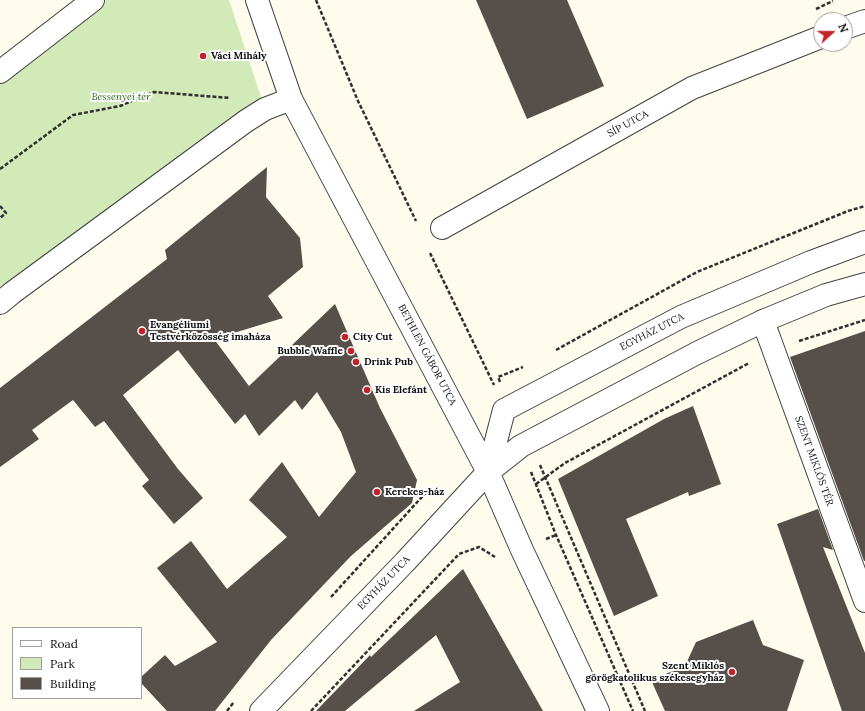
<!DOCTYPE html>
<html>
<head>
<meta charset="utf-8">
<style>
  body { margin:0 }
  #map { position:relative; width:865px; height:711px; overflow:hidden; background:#fffcee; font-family:Lora,serif }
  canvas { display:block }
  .legend { position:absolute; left:12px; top:627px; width:130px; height:72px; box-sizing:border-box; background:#fff; border:1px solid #9f9f9f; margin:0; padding:5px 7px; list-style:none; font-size:12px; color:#0e0e0e }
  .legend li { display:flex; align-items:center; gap:8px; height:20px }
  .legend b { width:20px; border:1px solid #9f9f9f }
  .north { position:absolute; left:813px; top:12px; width:40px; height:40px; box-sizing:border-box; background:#fff; border:1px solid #9f9f9f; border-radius:50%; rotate:69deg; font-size:11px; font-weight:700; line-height:16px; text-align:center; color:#0e0e0e }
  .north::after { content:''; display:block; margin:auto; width:14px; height:18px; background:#c12329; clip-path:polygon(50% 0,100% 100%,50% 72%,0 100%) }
</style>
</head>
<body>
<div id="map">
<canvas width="865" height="711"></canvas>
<ul class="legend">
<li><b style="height:5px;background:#fff"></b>Road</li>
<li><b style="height:11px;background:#d1eab7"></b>Park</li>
<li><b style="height:11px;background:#574f4a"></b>Building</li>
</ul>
<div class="north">N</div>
</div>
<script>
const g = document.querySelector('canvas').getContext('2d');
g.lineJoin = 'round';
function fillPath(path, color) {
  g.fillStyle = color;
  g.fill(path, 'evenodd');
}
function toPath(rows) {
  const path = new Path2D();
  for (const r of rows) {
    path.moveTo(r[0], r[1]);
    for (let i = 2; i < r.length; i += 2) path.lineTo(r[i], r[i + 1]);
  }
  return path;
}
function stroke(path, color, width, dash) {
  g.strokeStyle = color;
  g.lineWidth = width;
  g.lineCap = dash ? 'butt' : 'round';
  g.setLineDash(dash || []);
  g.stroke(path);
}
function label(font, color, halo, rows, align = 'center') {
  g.font = font + ' Lora,serif';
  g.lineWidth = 4;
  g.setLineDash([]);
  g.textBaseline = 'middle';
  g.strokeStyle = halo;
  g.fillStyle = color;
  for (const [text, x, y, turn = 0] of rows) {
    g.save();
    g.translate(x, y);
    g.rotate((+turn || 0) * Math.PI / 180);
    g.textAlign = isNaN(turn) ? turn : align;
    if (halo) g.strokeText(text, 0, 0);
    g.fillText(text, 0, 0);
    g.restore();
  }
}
fillPath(toPath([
  [93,0,229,0,265,109,0,303,0,72]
]), '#d1eab7');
fillPath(toPath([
  [476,0,567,0,604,86,527,119],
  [267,167,266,197,300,238,303,267,268,296,283,318,214,339,249,386,335,304,380,408,417,480,412,503,351,556,271,640,215,711,167,711,141,683,141,677,165,655,175,666,217,642,157,568,191,541,227,589,287,537,249,500,282,462,319,517,356,472,341,432,317,392,302,410,295,400,259,436,245,414,235,424,178,350,123,395,178,469,203,498,174,524,142,486,149,480,104,421,95,427,73,400,32,430,39,439,0,467,0,388,167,259,165,250],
  [865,331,865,561,864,561,790,357],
  [693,406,721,484,689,496,688,492,626,519,658,596,614,616,558,479,664,419],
  [818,509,833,550,823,547,865,653,865,711,842,711,777,524],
  [463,569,543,711,414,711,460,682,436,635,345,711,316,711,370,655,371,657],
  [753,620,763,645,804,660,787,711,665,711,651,680,685,666,696,642]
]), '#574f4a');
const pedestrian = toPath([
  [763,321,865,601]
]);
const minor = toPath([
  [845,28,865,21],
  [0,72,93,0],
  [442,228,692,88,821,37],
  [0,303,12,293,246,121,265,109,291,99]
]);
const tertiary = toPath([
  [257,0,291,99,488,472,522,550,598,711],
  [488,472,504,410,681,317,811,262,865,242],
  [261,711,405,562,488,472,521,446,697,353,763,321,826,295,865,284]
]);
stroke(pedestrian, '#414141', 24);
stroke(minor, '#414141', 24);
stroke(tertiary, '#414141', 24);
stroke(toPath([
  [316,0,358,101,416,221],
  [816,9,833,1],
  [0,169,73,115,120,106,154,92,230,98],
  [0,206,6,213,0,218],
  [430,253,494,385],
  [799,341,865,320],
  [556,350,697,272,848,211,865,206],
  [500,382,498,377,523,367],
  [540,465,645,711],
  [531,472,556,535,633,711],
  [536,484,565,463,749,363],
  [546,539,556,535],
  [331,597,430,488,432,494],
  [227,711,234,702],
  [311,711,459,554,479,547,495,557]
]), '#303030', 2.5, [4, 2]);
stroke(pedestrian, '#fff', 22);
stroke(minor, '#fff', 22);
stroke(tertiary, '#fff', 22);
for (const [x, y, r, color] of [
  [203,56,4,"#c12329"],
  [142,331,4,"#c12329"],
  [345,337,4,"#c12329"],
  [351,351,4,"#c12329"],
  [356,362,4,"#c12329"],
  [367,390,4,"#c12329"],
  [377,492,4,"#c12329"],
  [732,672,4,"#c12329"]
]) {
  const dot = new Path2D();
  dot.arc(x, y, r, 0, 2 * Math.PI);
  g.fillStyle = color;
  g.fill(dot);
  stroke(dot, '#fff', 1.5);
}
label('bold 10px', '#0e0e0e', '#fff', [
  ["Váci Mihály",211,56],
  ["Evangéliumi",150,325],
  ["Testvérközösség imaháza",150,337],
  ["City Cut",353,337],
  ["Bubble Waffle",343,351,"right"],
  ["Drink Pub",364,362],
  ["Kis Elefánt",375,390],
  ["Kerekes-ház",385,492],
  ["Szent Miklós",724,666,"right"],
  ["görögkatolikus székesegyház",724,678,"right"]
], 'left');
label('italic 10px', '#2b671c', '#fff', [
  ["Bessenyei tér",121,97]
]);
label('10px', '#0e0e0e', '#fff', [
  ["SÍP UTCA",628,124,-29],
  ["EGYHÁZ UTCA",652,332,-27],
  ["BETHLEN GÁBOR UTCA",427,355,62],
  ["SZENT MIKLÓS TÉR",814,461,70],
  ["EGYHÁZ UTCA",384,583,-46]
]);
</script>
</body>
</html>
